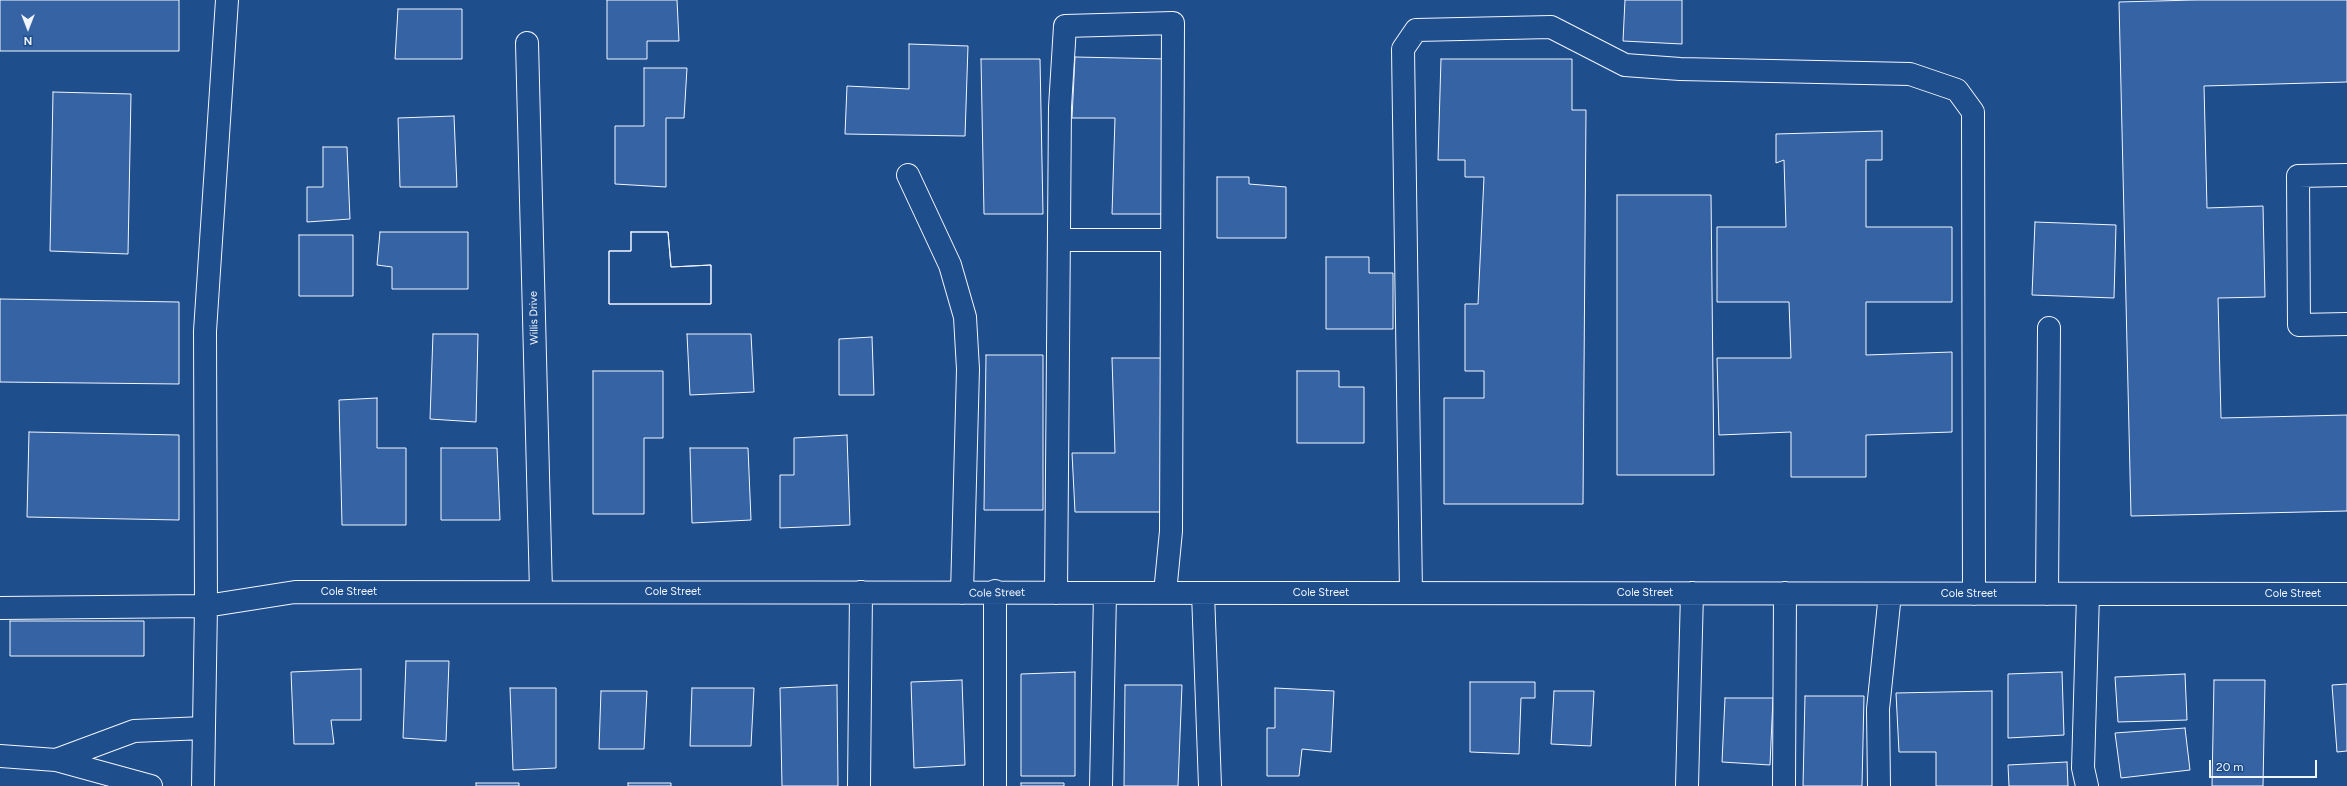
<!DOCTYPE html>
<html>
<head>
<meta charset="utf-8">
<style>
  body { margin:0 }
  #map { position:relative; width:2347px; height:786px; overflow:hidden; background:#1f4e8c; font-family:Figtree,sans-serif }
  canvas { display:block }
  .north { position:absolute; left:8px; top:8px; width:40px; height:40px; -webkit-text-stroke:3px #1f4e8c; paint-order:stroke; rotate:180deg; font-size:11px; font-weight:700; line-height:16px; text-align:center; color:#f2f6ff }
  .north::after { content:''; display:block; margin:auto; width:14px; height:18px; background:#f2f6ff; clip-path:polygon(50% 0,100% 100%,50% 72%,0 100%) }
  .scale { position:absolute; left:2209px; top:760px; width:108px; height:18px; box-sizing:border-box; border:2px solid #f2f6ff; border-top:0; padding-left:5px; font-size:12px; line-height:14px; white-space:nowrap; color:#f2f6ff; -webkit-text-stroke:3px #1f4e8c; paint-order:stroke }
</style>
</head>
<body>
<div id="map">
<canvas width="2347" height="786"></canvas>
<div class="north">N</div>
<div class="scale">20 m</div>
</div>
<script>
const g = document.querySelector('canvas').getContext('2d');
g.lineJoin = 'round';
function fillPath(path, color) {
  g.fillStyle = color;
  g.fill(path, 'evenodd');
}
function toPath(rows) {
  const path = new Path2D();
  for (const r of rows) {
    path.moveTo(r[0], r[1]);
    for (let i = 2; i < r.length; i += 2) path.lineTo(r[i], r[i + 1]);
  }
  return path;
}
function stroke(path, color, width, dash) {
  g.strokeStyle = color;
  g.lineWidth = width;
  g.lineCap = dash ? 'butt' : 'round';
  g.setLineDash(dash || []);
  g.stroke(path);
}
function label(font, color, halo, rows, align = 'center') {
  g.font = font + ' Figtree,sans-serif';
  g.lineWidth = 3;
  g.setLineDash([]);
  g.textBaseline = 'middle';
  g.strokeStyle = halo;
  g.fillStyle = color;
  for (const [text, x, y, turn = 0] of rows) {
    g.save();
    g.translate(x, y);
    g.rotate((+turn || 0) * Math.PI / 180);
    g.textAlign = isNaN(turn) ? turn : align;
    if (halo) g.strokeText(text, 0, 0);
    g.fillText(text, 0, 0);
    g.restore();
  }
}
const building = toPath([
  [0,0,179,0,179,51,0,51,0,0],
  [607,0,677,0,679,41,647,41,647,59,607,59,607,0],
  [1625,0,1682,0,1682,44,1623,41,1625,0],
  [2194,0,2347,0,2347,82,2204,86,2207,208,2263,206,2265,297,2218,298,2221,418,2347,415,2347,511,2131,516,2119,2,2194,0],
  [398,9,462,9,462,59,395,59,398,9],
  [909,44,968,46,965,136,845,134,847,86,909,89,909,44],
  [1075,57,1168,59,1166,214,1112,214,1115,118,1072,118,1075,57],
  [981,59,1040,59,1043,214,984,214,981,59],
  [1441,59,1572,59,1572,110,1586,110,1583,504,1444,504,1444,398,1484,398,1484,371,1465,371,1465,304,1478,304,1484,177,1465,177,1465,160,1438,160,1441,59],
  [644,68,687,68,684,118,666,118,666,187,615,184,615,126,644,126,644,68],
  [53,92,131,94,128,254,50,251,53,92],
  [454,116,457,187,400,187,398,118,454,116],
  [1882,131,1882,160,1866,160,1866,227,1952,227,1952,302,1866,302,1866,355,1952,352,1952,432,1866,435,1866,477,1791,477,1791,432,1719,435,1717,358,1791,358,1789,302,1717,302,1717,227,1786,227,1784,160,1776,163,1776,134,1882,131],
  [323,147,347,147,350,219,307,222,307,187,323,187,323,147],
  [1217,177,1249,177,1249,184,1286,187,1286,238,1217,238,1217,177],
  [1617,195,1711,195,1714,475,1617,475,1617,195],
  [2035,222,2116,225,2114,298,2032,295,2035,222],
  [380,232,468,232,468,289,392,289,392,267,377,265,380,232],
  [631,232,668,232,671,267,711,265,711,304,609,304,609,251,631,251,631,232],
  [631,232,668,232,671,267,711,265,711,304,609,304,609,251,631,251,631,232],
  [299,235,353,235,353,296,299,296,299,235],
  [1326,257,1369,257,1369,273,1393,273,1393,329,1326,329,1326,257],
  [0,299,179,302,179,384,0,382,0,299],
  [433,334,478,334,476,422,430,419,433,334],
  [687,334,751,334,754,392,690,395,687,334],
  [872,337,874,395,839,395,839,339,872,337],
  [986,355,1043,355,1043,510,984,510,986,355],
  [1112,358,1166,358,1168,512,1075,512,1072,453,1115,453,1112,358],
  [593,371,663,371,663,438,644,438,644,514,593,514,593,371],
  [1297,371,1339,371,1339,387,1364,387,1364,443,1297,443,1297,371],
  [377,398,377,448,406,448,406,525,342,525,339,400,377,398],
  [29,432,179,435,179,520,27,517,29,432],
  [847,435,850,525,780,528,780,475,794,475,794,438,847,435],
  [441,448,497,448,500,520,441,520,441,448],
  [690,448,748,448,751,520,692,523,690,448],
  [10,621,144,621,144,656,10,656,10,621],
  [406,661,449,661,446,741,403,738,406,661],
  [361,669,361,720,331,720,334,744,294,744,291,672,361,669],
  [1075,672,1075,776,1021,776,1021,674,1075,672],
  [2062,672,2064,735,2008,738,2008,674,2062,672],
  [2185,674,2187,720,2118,722,2115,677,2185,674],
  [962,680,965,765,914,768,911,682,962,680],
  [2214,680,2265,680,2263,786,2212,786,2214,680],
  [1470,682,1535,682,1535,698,1521,698,1519,754,1470,752,1470,682],
  [2347,684,2347,751,2337,752,2332,685,2347,684],
  [837,685,838,786,782,786,780,688,837,685],
  [1125,685,1182,685,1178,786,1124,786,1125,685],
  [510,688,556,688,556,768,513,770,510,688],
  [692,688,754,688,751,746,690,746,692,688],
  [1275,688,1334,691,1331,752,1302,749,1299,776,1267,776,1267,728,1275,728,1275,688],
  [601,691,647,691,644,749,599,749,601,691],
  [1554,691,1594,691,1591,746,1551,744,1554,691],
  [1992,691,1992,786,1936,786,1936,752,1899,752,1896,693,1992,691],
  [1805,696,1864,696,1862,786,1803,786,1805,696],
  [1725,698,1773,698,1770,765,1722,762,1725,698],
  [2185,728,2190,770,2121,778,2115,733,2185,728],
  [2067,762,2068,786,2009,786,2008,765,2067,762],
  [476,783,519,783,519,786,476,786,476,783],
  [628,783,671,783,671,786,628,786,628,783],
  [1021,783,1064,783,1064,786,1021,786,1021,783]
]);
fillPath(building, '#3563a3');
stroke(building, '#f2f6ff', 1);
const minor = toPath([
  [527,43,541,592],
  [908,175,950,265,965,317,968,369,962,593],
  [2347,175,2298,176,2299,325,2347,324],
  [1060,240,1171,240],
  [995,591,995,786],
  [1056,593,1060,107,1065,26,1173,23,1171,531,1165,593],
  [1203,593,1210,786],
  [1411,593,1403,49,1416,30,1551,27,1625,65,1680,69,1910,74,1957,90,1973,112,1974,594],
  [2047,594,2049,328],
  [0,608,206,606,205,331,227,0],
  [0,756,56,760,151,786],
  [56,760,134,731,203,728],
  [203,786,206,606,295,592,2347,594],
  [859,786,861,592],
  [1101,786,1105,593],
  [1687,786,1692,593],
  [1784,786,1785,593],
  [1879,786,1878,709,1890,594],
  [2087,786,2083,768,2088,594]
]);
stroke(minor, '#f2f6ff', 24);
stroke(minor, '#1f4e8c', 22);
label('11px', '#f2f6ff', '#1f4e8c', [
  ["Willis Drive",534,318,-91],
  ["Cole Street",349,592],
  ["Cole Street",673,592],
  ["Cole Street",997,593,-1],
  ["Cole Street",1321,593],
  ["Cole Street",1645,593],
  ["Cole Street",1969,594],
  ["Cole Street",2293,594]
]);
</script>
</body>
</html>
